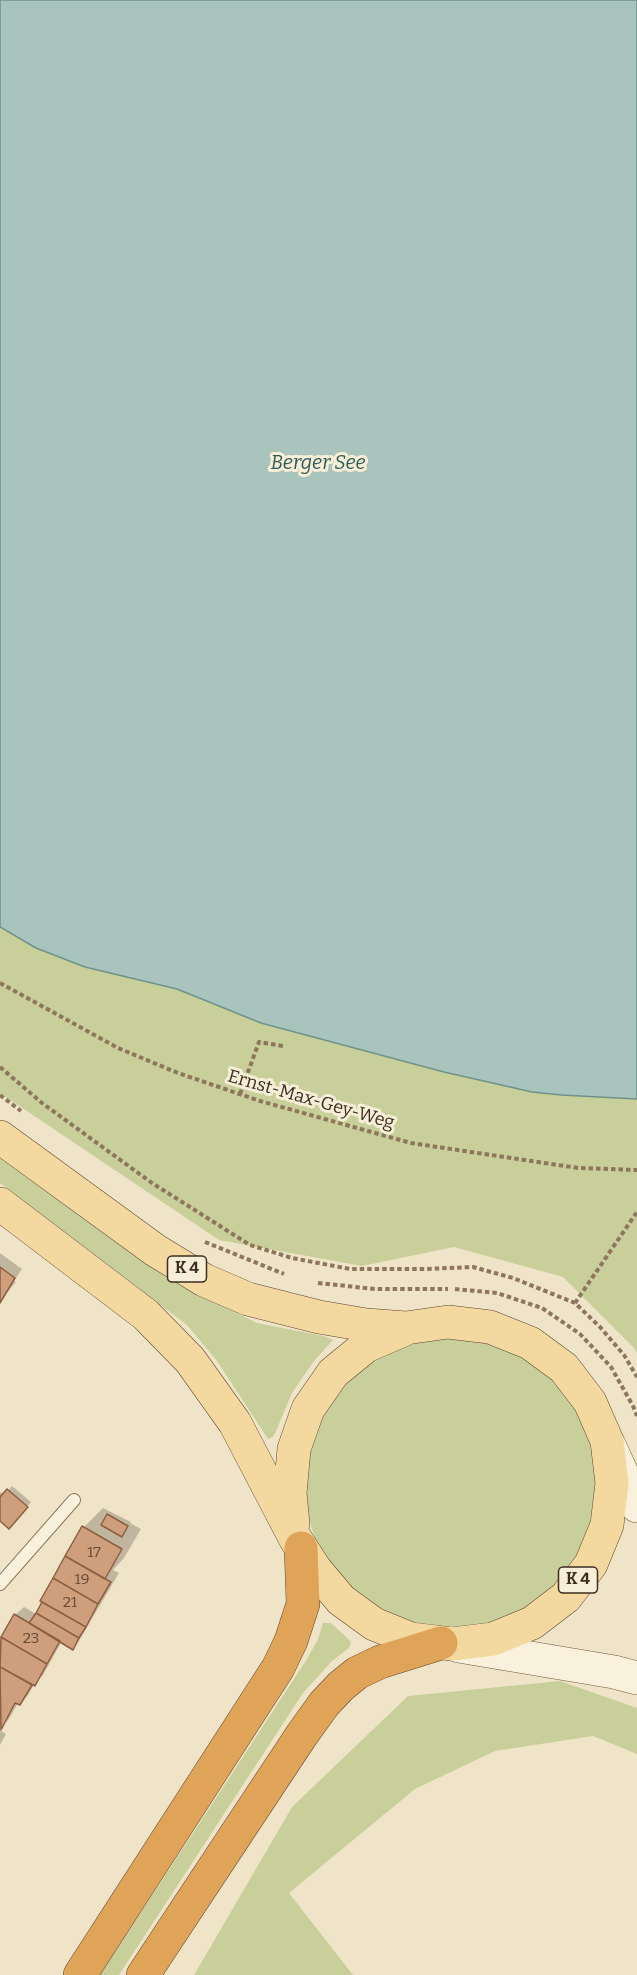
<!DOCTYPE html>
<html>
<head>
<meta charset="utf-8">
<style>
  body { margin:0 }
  canvas { display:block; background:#f0e4c8 }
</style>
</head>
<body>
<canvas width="637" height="1975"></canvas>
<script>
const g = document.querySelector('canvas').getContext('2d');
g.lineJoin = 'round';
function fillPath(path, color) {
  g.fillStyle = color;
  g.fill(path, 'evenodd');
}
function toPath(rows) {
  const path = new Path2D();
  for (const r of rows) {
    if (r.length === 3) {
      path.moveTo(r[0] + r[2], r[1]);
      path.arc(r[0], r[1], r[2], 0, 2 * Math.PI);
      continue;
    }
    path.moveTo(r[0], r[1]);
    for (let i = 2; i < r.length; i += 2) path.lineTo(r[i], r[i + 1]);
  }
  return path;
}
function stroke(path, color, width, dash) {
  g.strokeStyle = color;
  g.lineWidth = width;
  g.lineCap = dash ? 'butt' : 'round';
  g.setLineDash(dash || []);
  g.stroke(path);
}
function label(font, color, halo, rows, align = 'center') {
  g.font = font + ' Bitter,serif';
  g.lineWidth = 6;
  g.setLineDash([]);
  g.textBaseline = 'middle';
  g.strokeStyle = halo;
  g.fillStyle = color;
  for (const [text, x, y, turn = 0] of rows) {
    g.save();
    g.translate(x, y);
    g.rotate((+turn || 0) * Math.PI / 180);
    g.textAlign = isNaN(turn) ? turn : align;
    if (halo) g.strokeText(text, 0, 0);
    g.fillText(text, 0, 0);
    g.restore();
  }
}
fillPath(toPath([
  [0,0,637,0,637,1353,634,1348,563,1277,454,1247,362,1266,219,1240,0,1093],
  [0,1157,170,1280,257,1323,323,1336,333,1340,314,1361,292,1393,274,1436,268,1439,217,1361,187,1325,0,1183],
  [451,1485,146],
  [323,1623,331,1623,343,1634,351,1642,349,1648,332,1661,303,1693,119,1975,100,1975,307,1659,318,1639],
  [560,1681,637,1708,637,1754,593,1736,495,1751,415,1789,289,1893,353,1975,194,1975,292,1807,408,1696]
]), '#c9cf9b');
const water = toPath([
  [0,0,637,0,637,1099,561,1095,532,1092,444,1072,261,1023,177,989,85,967,36,948,0,927,0,0]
]);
fillPath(water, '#a9c4bc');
stroke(water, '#6f938a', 1.5);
fillPath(toPath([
  [0,1253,22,1269,14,1281,16,1282,0,1301],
  [12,1486,31,1502,13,1523,0,1519,0,1492,4,1495],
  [103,1508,131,1522,130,1523,141,1529,124,1558,113,1570,119,1573,77,1644,73,1648,62,1641,43,1675,35,1683,28,1695,20,1703,18,1703,9,1719,0,1728,0,1642,15,1615,24,1607,36,1614,84,1527],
  [0,1730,6,1734,0,1745]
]), '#0003');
const building = toPath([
  [0,1267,15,1278,0,1303,0,1267],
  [7,1489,28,1507,9,1529,0,1521,0,1497,7,1489],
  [107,1514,128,1526,122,1537,101,1525,107,1514],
  [82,1526,122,1549,105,1579,65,1556,82,1526],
  [65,1556,111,1582,98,1604,53,1578,65,1556],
  [53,1578,98,1604,86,1627,40,1601,53,1578],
  [42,1602,86,1627,79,1638,36,1613,42,1602],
  [36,1613,79,1638,73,1650,29,1623,36,1613],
  [14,1614,60,1641,47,1664,1,1637,14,1614],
  [1,1637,47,1664,35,1686,0,1667,1,1637],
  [0,1667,32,1685,20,1705,15,1703,1,1730,0,1667]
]);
fillPath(building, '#cf9f7d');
stroke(building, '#8d5f41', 1.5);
const service = toPath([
  [0,1584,74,1500]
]);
const secondary = toPath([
  [609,1445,637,1506],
  [459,1646,614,1672,637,1678]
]);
const primary = toPath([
  [0,1137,155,1250,204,1280,248,1299,319,1317,366,1325,406,1328,448,1322,490,1327,530,1343,564,1368,590,1402,607,1441,612,1483,607,1525,591,1564,566,1597,532,1623,493,1639,452,1644,411,1639,374,1624,341,1600,315,1569,295,1538,235,1423,190,1360,146,1315,0,1204],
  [293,1524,290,1493,294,1449,308,1409,333,1373,366,1346,403,1330]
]);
const motorway = toPath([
  [80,1975,278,1668,291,1641,303,1604,301,1548],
  [143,1975,301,1736,324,1704,341,1686,357,1673,380,1662,441,1643]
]);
stroke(service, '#8d765c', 14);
stroke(secondary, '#6f573f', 34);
stroke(primary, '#5b4430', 34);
stroke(motorway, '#5b4430', 34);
stroke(toPath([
  [0,983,118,1048,178,1073,260,1101,411,1143,578,1168,637,1170],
  [0,1067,42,1103,152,1183,250,1245,292,1258,350,1269,425,1269,473,1267,513,1278,575,1303,600,1327,624,1355,637,1377],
  [240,1094,259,1042,283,1046],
  [0,1095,21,1111],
  [205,1242,284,1274],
  [318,1283,375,1289,448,1289],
  [455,1289,497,1293,542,1308,580,1334,611,1367,633,1406,637,1416],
  [575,1303,637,1212]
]), '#8d765c', 4, [4.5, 3]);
stroke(service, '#faf1dc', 12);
stroke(secondary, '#faf1dc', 33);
stroke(primary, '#f3d9a0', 33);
stroke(motorway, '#e0a458', 33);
label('15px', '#624a37', null, [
  ["17",94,1553],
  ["19",82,1580],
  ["21",70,1603],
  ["23",31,1639]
]);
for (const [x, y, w] of [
  [187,1269,39],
  [578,1580,39]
]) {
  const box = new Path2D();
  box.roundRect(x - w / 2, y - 13, w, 26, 4.5);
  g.fillStyle = '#f7eed8';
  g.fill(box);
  stroke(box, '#3d2e20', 1.5);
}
label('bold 16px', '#3d2e20', null, [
  ["K 4",187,1269],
  ["K 4",578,1580]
]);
label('18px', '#3d2e20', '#f7eed8', [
  ["Ernst-Max-Gey-Weg",311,1100,16]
]);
label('italic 20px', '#2f5d5a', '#f7eed8', [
  ["Berger See",318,463]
]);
</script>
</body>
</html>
